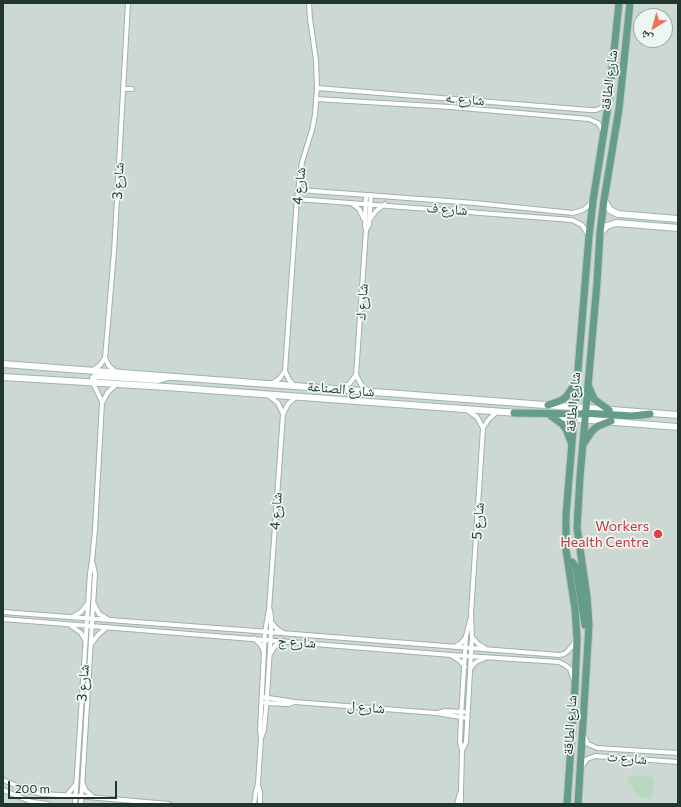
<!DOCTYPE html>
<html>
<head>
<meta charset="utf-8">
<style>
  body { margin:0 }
  #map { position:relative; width:681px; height:807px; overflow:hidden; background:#dee9e3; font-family:Commissioner,"Noto Naskh Arabic",sans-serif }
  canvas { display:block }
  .frame { position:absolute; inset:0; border:4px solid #203730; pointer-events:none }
  .north { position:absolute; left:633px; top:8px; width:40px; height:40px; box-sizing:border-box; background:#eef6f1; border:1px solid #9caaa4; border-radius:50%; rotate:217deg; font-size:11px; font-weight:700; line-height:16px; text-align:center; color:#203730 }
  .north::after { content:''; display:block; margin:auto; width:14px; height:18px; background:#ea745b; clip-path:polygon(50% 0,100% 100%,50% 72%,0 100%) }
  .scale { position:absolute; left:8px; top:781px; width:109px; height:18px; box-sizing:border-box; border:2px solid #203730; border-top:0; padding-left:5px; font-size:12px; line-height:14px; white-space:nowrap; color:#203730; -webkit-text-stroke:3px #eef6f1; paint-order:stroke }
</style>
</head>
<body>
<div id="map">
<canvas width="681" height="807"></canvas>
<div class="frame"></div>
<div class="north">ش</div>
<div class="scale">200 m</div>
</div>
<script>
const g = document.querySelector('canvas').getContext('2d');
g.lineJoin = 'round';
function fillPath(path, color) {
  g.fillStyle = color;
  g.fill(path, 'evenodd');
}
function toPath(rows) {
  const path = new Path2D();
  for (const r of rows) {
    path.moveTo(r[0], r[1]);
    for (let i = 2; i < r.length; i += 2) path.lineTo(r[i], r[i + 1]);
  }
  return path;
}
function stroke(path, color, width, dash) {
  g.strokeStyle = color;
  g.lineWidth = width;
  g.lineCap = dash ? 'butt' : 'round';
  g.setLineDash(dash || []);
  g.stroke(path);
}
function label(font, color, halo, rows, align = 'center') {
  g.font = font + ' Commissioner,"Noto Naskh Arabic",sans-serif';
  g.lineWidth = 3.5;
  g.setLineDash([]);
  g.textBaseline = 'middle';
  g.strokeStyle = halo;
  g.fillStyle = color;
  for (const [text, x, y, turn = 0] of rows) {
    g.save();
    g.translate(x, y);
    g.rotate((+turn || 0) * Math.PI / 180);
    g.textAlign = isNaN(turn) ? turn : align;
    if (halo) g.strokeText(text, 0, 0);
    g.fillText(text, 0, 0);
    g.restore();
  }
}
fillPath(toPath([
  [3,3,678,3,678,804,3,804],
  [641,16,665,16,665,40,641,40]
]), '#ccd8d2');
fillPath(toPath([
  [631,776,653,777,654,784,651,799,641,797,634,791,627,777]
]), '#b8d9be');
const street = toPath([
  [317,88,590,110,596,110,601,108,608,101],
  [123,89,132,89],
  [316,99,450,107,589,119,598,123,603,131],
  [299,190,475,203,573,213,583,210,593,202],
  [297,199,572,220,582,225,589,236],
  [351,203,359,209,364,219],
  [370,219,376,211,385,204],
  [366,230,369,225,371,195],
  [93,370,100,365,105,358],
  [116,372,109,366,105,358,114,252,128,3],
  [356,375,362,386,369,391],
  [93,383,102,402],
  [271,384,279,379,285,371],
  [295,386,289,380,285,371,297,199,302,162,312,130,315,115,317,88,316,60,310,19,309,3],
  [341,388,349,384,356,375,366,230,365,225,366,195],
  [283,414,288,404,296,397],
  [483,428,489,419,497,412],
  [94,604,99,614,108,619],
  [3,612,256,631,559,655,564,654,568,651,576,641],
  [72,617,81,612,88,603],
  [3,619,451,655,559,662,565,665,570,669,573,678],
  [272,623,277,629,283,633],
  [70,625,81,633,85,640],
  [472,637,478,644,485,648],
  [254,638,261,645,264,652],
  [91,644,98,635,107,627],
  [455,647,461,643,466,637],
  [271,653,275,646,283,641],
  [451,655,460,661,465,667],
  [470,669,476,662,485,658],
  [262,697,295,702,436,713,467,718],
  [265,703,288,704,294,702],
  [437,713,445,711,464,712],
  [583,734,588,744,597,748,678,753],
  [261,738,260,730,265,632,269,609,283,414,278,403,269,396],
  [462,751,466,742,472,637,471,614,483,428,477,417,467,410],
  [582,766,587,759,595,756,678,762],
  [3,780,27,790,42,794,76,796,169,804],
  [83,784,86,791,93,797],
  [258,785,260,792,260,804],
  [3,790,32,802,48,804],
  [67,795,76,784],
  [75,804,90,573,92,561,95,530,102,403,108,392,117,384],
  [81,804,95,574,93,564],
  [254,804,256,791,258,784,261,738,264,730,267,697,271,632,271,617,270,610],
  [457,804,460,793],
  [461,804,461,791,462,751,460,742,461,717,466,636,471,617]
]);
const secondary = toPath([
  [604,200,610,210,618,214,678,219],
  [600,233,607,226,616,223,678,228],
  [3,364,678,415],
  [3,377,167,387,518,413],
  [93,383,93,378,97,376,158,380,168,377],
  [553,417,678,427]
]);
const primary = toPath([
  [588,385,594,399,599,403,609,410],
  [548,405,560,401,565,398,569,393,575,383],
  [514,413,578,414],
  [581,414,585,413,632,416,650,414],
  [551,416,562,424,566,429,571,442],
  [584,443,592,431,598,426,611,421],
  [568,562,572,562,576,567,585,625],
  [567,804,575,687,577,639,575,609,566,550,566,515,589,236,593,201,609,99,619,3],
  [578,804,589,625,587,597,577,528,580,477,597,283,600,233,604,200,619,109,630,3]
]);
stroke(street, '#a1b0aa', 6);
stroke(secondary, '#9eb4aa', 8);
stroke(primary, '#bcc3c1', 9);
stroke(street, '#fff', 4);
stroke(secondary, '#fff', 6);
stroke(primary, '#659c8a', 7);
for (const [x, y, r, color] of [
  [658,534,5,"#e0444e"]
]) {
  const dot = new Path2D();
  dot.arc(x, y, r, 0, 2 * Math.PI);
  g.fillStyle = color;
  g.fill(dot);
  stroke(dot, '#eef6f1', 1.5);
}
label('14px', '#203730', '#eef6f1', [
  ["شارع الطاقة",609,80,-83],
  ["شارع ـه",465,99,5],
  ["شارع 3",118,181,-87],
  ["شارع 4",299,186,-84],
  ["شارع ف",447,209,4],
  ["شارع ك",362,302,-86],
  ["شارع الصناعة",341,389,5],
  ["شارع الطاقة",573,402,-85],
  ["شارع 4",276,511,-86],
  ["شارع 5",478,521,-86],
  ["شارع ج",297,642,4],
  ["شارع 3",83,683,-86],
  ["شارع ل",366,707,5],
  ["شارع الطاقة",570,725,-86],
  ["شارع ت",627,758,5]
]);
label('14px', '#be3a42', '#eef6f1', [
  ["Workers",649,526],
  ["Health Centre",649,542]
], 'right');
</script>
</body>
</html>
